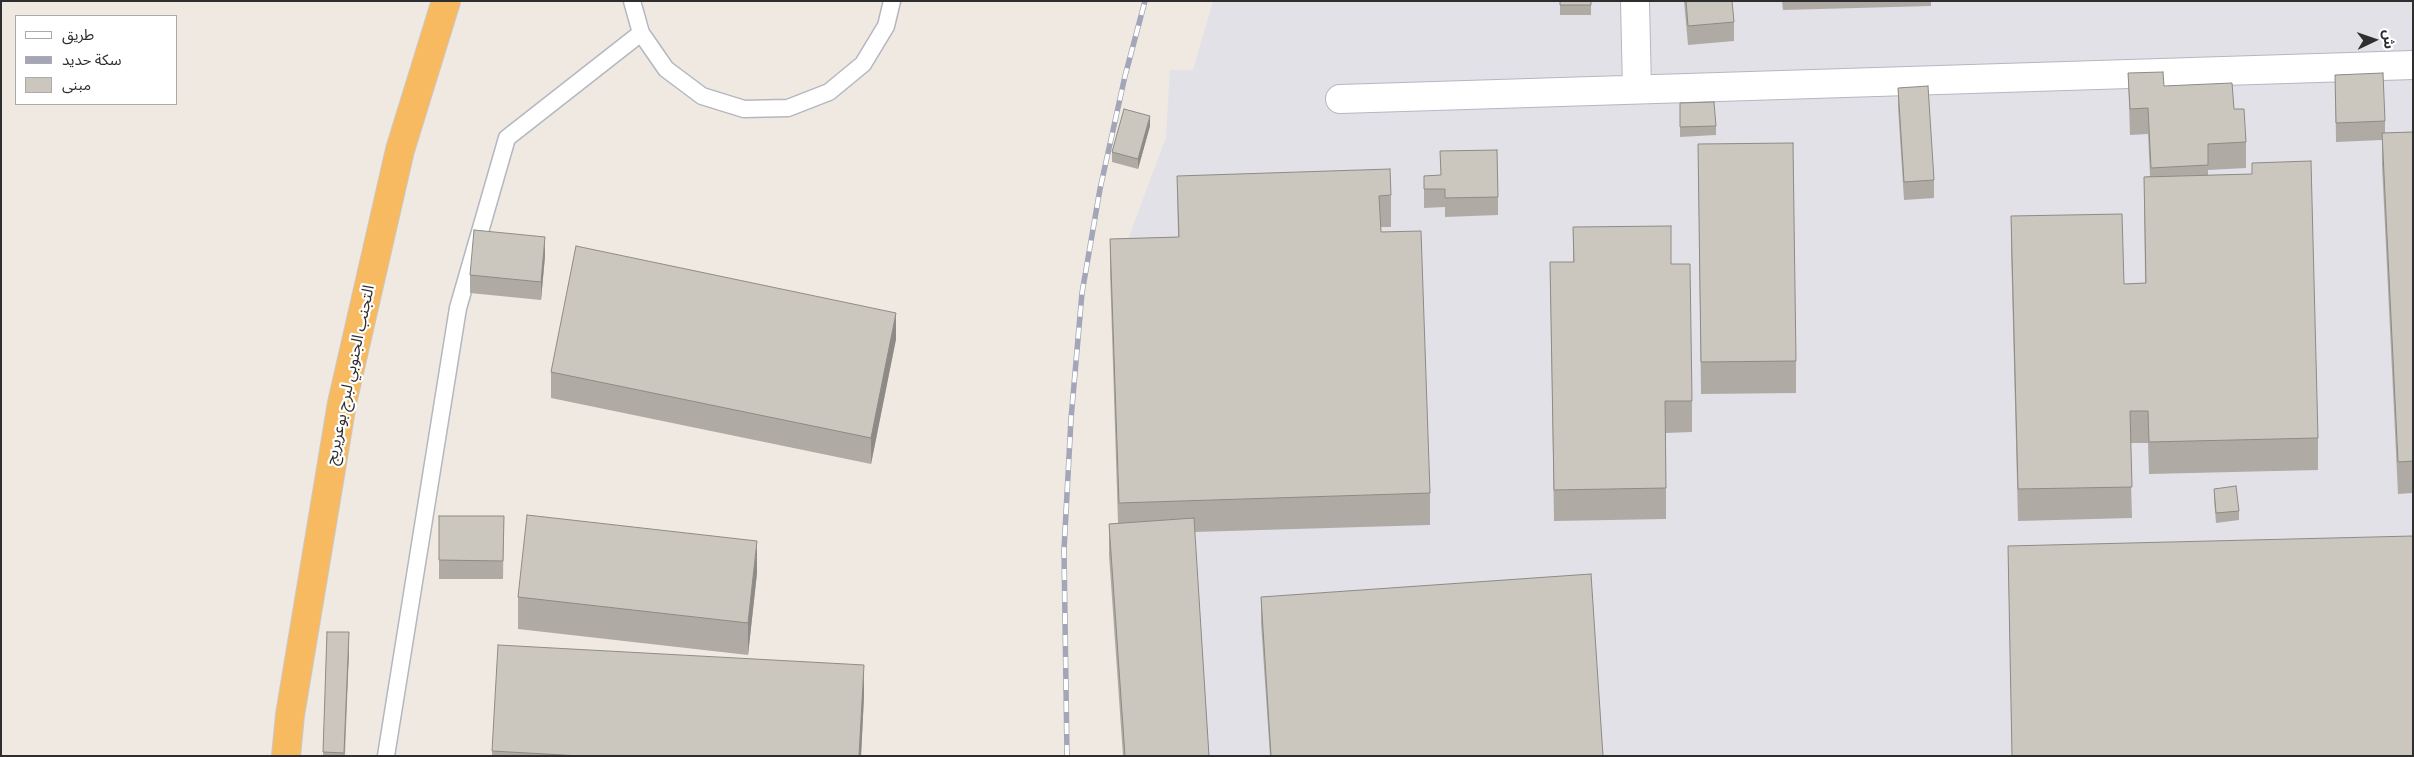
<!DOCTYPE html>
<html>
<head>
<meta charset="utf-8">
<style>
  body { margin:0 }
  #map { position:relative; width:2414px; height:757px; overflow:hidden; background:#efe9e1; font-family:"Roboto Condensed","Noto Sans Arabic",sans-serif }
  canvas { display:block }
  .frame { position:absolute; inset:0; border:2px solid #2e2e2e; pointer-events:none }
  .legend { position:absolute; left:15px; top:15px; width:162px; height:90px; box-sizing:border-box; background:#fff; border:1px solid #ababab; margin:0; padding:6px 9px; list-style:none; font-size:15px; color:#2e2e2e }
  .legend li { display:flex; align-items:center; gap:10px; height:25px }
  .legend b { width:25px; border:1px solid #ababab }
  .north { position:absolute; left:2349px; top:15px; width:50px; height:50px; -webkit-text-stroke:4px #fff; paint-order:stroke; rotate:87deg; font-size:14px; font-weight:700; line-height:20px; text-align:center; color:#2e2e2e }
  .north::after { content:''; display:block; margin:auto; width:18px; height:22px; background:#2e2e2e; clip-path:polygon(50% 0,100% 100%,50% 72%,0 100%) }
</style>
</head>
<body>
<div id="map">
<canvas width="2414" height="757"></canvas>
<div class="frame"></div>
<ul class="legend">
<li><b style="height:6px;background:#fff"></b>طريق</li>
<li><b style="height:6px;background:#a3a6b8"></b>سكة حديد</li>
<li><b style="height:14px;background:#cbc7bf"></b>مبنى</li>
</ul>
<div class="north">ش</div>
</div>
<script>
const g = document.querySelector('canvas').getContext('2d');
g.lineJoin = 'round';
function fillPath(path, color) {
  g.fillStyle = color;
  g.fill(path, 'evenodd');
}
function toPath(rows) {
  const path = new Path2D();
  for (const r of rows) {
    path.moveTo(r[0], r[1]);
    for (let i = 2; i < r.length; i += 2) path.lineTo(r[i], r[i + 1]);
  }
  return path;
}
function stroke(path, color, width, dash) {
  g.strokeStyle = color;
  g.lineWidth = width;
  g.lineCap = dash ? 'butt' : 'round';
  g.setLineDash(dash || []);
  g.stroke(path);
}
function label(font, color, halo, rows, align = 'center') {
  g.font = font + ' "Roboto Condensed","Noto Sans Arabic",sans-serif';
  g.lineWidth = 4.5;
  g.setLineDash([]);
  g.textBaseline = 'middle';
  g.strokeStyle = halo;
  g.fillStyle = color;
  for (const [text, x, y, turn = 0] of rows) {
    g.save();
    g.translate(x, y);
    g.rotate((+turn || 0) * Math.PI / 180);
    g.textAlign = isNaN(turn) ? turn : align;
    if (halo) g.strokeText(text, 0, 0);
    g.fillText(text, 0, 0);
    g.restore();
  }
}
fillPath(toPath([
  [1213,1,2413,1,2413,756,1173,756,1123,253,1166,137,1170,70,1193,70]
]), '#e3e1e8');
const service = toPath([
  [632,1,641,33,666,69,702,96,744,109,788,108,829,92,863,64,886,26,892,1],
  [386,756,458,308,507,138,641,33]
]);
const tertiary = toPath([
  [1635,1,1637,89],
  [1340,99,2413,65]
]);
const trunk = toPath([
  [286,756,290,715,342,403,400,150,446,1]
]);
stroke(service, '#b4b7c1', 19);
stroke(tertiary, '#b4b7c1', 30);
stroke(trunk, '#c9c9c9', 30);
stroke(service, '#fff', 16);
stroke(tertiary, '#fff', 28);
stroke(trunk, '#f8ba60', 28);
const rail = toPath([
  [1067,756,1064,550,1071,419,1082,293,1100,189,1125,76,1145,1]
]);
stroke(rail, '#a3a6b8', 5.5);
stroke(rail, '#fff', 4, [11]);
fillPath(toPath([
  [1560,1,1591,1,1591,15,1560,15],
  [1665,1,1681,1,1665,2],
  [1684,1,1732,1,1734,22,1734,41,1688,45],
  [1782,1,1931,1,1931,6,1783,10],
  [2128,73,2164,86,2234,109,2246,142,2246,168,2208,170,2208,175,2252,174,2252,163,2318,438,2318,470,2149,474,2148,443,2130,443,2132,518,2018,521,2011,248,2011,216,2124,284,2145,283,2144,177,2150,176,2148,134,2130,135],
  [2335,75,2385,121,2385,133,2413,132,2413,493,2398,494,2382,165,2382,140,2336,142],
  [1898,88,1934,180,1934,198,1904,200,1898,107],
  [1680,103,1716,126,1716,135,1680,137],
  [1150,126,1138,169,1112,162,1112,152],
  [1698,144,1796,361,1796,393,1701,394],
  [1440,151,1498,197,1498,215,1445,217,1445,207,1424,208,1424,176,1441,175],
  [1177,176,1391,195,1391,227,1381,227,1381,232,1430,493,1430,525,1194,532,1209,756,1123,756,1109,555,1109,524,1118,523,1110,271,1110,239,1178,237],
  [1573,227,1671,264,1692,401,1692,432,1666,433,1666,519,1554,521,1550,262,1573,262],
  [545,256,541,300,470,293,470,275],
  [896,339,871,464,551,398,551,372],
  [2214,489,2239,511,2239,520,2216,523,2214,498],
  [439,516,504,516,503,579,439,579],
  [2008,546,2413,756,2012,756],
  [757,573,748,655,518,629,518,597],
  [1261,597,1603,756,1270,756,1261,623],
  [327,632,349,651,345,756,323,756],
  [864,696,861,756,492,756,492,751]
]), '#afaba4');
fillPath(toPath([
  [1150,116,1150,126,1138,169,1138,159],
  [545,237,545,256,541,300,541,282],
  [896,313,896,339,871,464,871,438],
  [757,541,757,573,748,655,748,623],
  [349,632,349,651,344,756,344,753],
  [864,665,864,696,861,756,859,756]
]), '#8e8b86');
const building = toPath([
  [1560,1,1591,1,1591,5,1560,5,1560,1],
  [1686,1,1732,1,1734,22,1688,26,1686,1],
  [2163,72,2164,86,2232,83,2234,109,2244,109,2246,142,2208,144,2208,165,2151,168,2148,108,2130,109,2128,73,2163,72],
  [2383,73,2385,121,2336,123,2335,75,2383,73],
  [1928,86,1934,180,1904,182,1898,88,1928,86],
  [1714,102,1716,126,1680,127,1680,103,1714,102],
  [1124,109,1150,116,1138,159,1112,152,1124,109],
  [2413,132,2413,461,2398,462,2382,133,2413,132],
  [1793,143,1796,361,1701,362,1698,144,1793,143],
  [1497,150,1498,197,1445,198,1445,189,1424,189,1424,176,1441,175,1440,151,1497,150],
  [2311,161,2318,438,2149,442,2148,411,2130,411,2132,487,2018,489,2011,216,2122,214,2124,284,2146,283,2144,177,2252,174,2252,163,2311,161],
  [1390,169,1391,195,1379,196,1381,232,1421,231,1430,493,1119,503,1110,239,1179,237,1177,176,1390,169],
  [1671,226,1671,264,1690,264,1692,401,1665,401,1666,488,1554,490,1550,262,1574,262,1573,227,1671,226],
  [474,230,545,237,541,282,470,275,474,230],
  [576,246,896,313,871,438,551,372,576,246],
  [2236,486,2239,511,2216,513,2214,489,2236,486],
  [527,515,757,541,748,623,518,597,527,515],
  [439,516,504,516,503,561,439,560,439,516],
  [1194,518,1209,756,1125,756,1109,524,1194,518],
  [2413,536,2413,756,2012,756,2008,546,2413,536],
  [1591,574,1603,756,1271,756,1261,597,1591,574],
  [327,632,349,632,344,753,323,752,327,632],
  [498,645,864,665,859,756,581,756,492,751,498,645]
]);
fillPath(building, '#cbc7bf');
stroke(building, '#8e8b86', 1);
label('16px', '#2e2e2e', '#fff', [
  ["التجنب الجنوبي لبرج بوعريريج",351,375,-78]
]);
</script>
</body>
</html>
